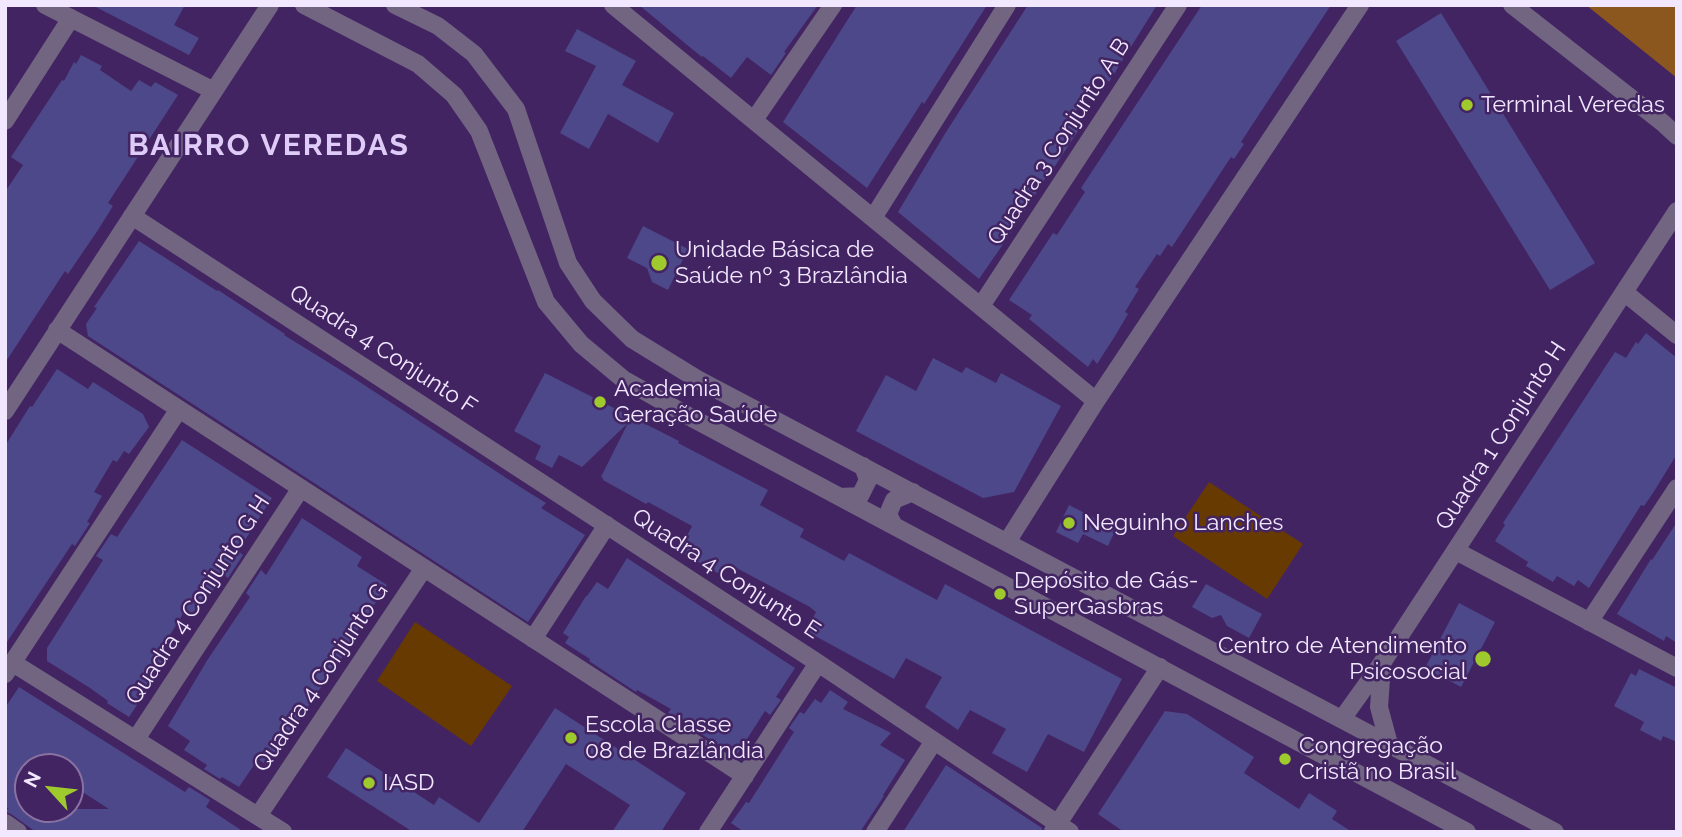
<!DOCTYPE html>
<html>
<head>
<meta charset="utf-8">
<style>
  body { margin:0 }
  #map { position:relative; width:1682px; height:837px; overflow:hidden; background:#432462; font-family:Raleway,sans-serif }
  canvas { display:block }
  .frame { position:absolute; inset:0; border:7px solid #f1e8ff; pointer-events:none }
  .north { position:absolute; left:14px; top:753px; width:70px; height:70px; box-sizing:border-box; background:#432462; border:2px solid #8972a1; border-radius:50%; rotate:297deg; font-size:19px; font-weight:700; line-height:28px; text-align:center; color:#f1e8ff }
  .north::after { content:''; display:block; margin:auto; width:24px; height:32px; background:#9fca2d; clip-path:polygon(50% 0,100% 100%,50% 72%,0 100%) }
</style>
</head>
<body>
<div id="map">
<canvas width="1682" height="837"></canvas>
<div class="frame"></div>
<div class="north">N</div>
</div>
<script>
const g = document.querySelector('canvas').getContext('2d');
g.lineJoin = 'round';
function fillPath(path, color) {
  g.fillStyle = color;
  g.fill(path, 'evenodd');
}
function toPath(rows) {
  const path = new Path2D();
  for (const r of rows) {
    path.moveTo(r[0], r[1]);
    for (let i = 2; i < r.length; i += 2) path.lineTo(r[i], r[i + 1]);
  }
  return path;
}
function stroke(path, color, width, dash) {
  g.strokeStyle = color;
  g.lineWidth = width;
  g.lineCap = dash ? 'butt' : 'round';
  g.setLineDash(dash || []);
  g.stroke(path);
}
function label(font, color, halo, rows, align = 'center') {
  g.font = font + ' Raleway,sans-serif';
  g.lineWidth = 5;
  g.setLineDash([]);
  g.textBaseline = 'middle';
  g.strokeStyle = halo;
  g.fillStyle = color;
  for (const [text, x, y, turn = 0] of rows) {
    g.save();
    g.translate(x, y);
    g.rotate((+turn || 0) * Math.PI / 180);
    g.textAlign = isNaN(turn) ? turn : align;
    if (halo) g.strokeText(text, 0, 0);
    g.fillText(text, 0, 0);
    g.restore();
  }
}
fillPath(toPath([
  [1209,482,1303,544,1267,599,1173,536],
  [415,622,512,686,471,746,377,681]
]), '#673a01');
fillPath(toPath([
  [1586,5,1677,5,1677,78]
]), '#8b571e');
fillPath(toPath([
  [92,5,185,5,174,25,199,38,189,55],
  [639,5,818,5,784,52,786,53,771,75,747,57,731,78,703,56,702,57,692,49],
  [857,5,987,5,924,104,922,102,867,188,783,122],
  [1028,5,1157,5,1109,82,1101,74,1070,120,1080,128,1051,172,1050,171,1008,237,979,279,898,212,946,132],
  [1202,5,1331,5,1260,113,1241,142,1244,144,1234,159,1231,157,1172,247,1168,244,1160,256,1157,254,1135,287,1139,289,1125,312,1128,314,1115,336,1097,364,1093,359,1088,367,1029,319,1032,315,1009,300,1053,233,1057,235,1085,192,1081,188],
  [1441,13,1595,263,1550,290,1396,41],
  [577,29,636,61,622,85,674,113,658,143,608,114,589,149,560,133,596,66,565,51],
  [81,55,102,66,100,70,131,91,139,80,151,87,155,82,178,95,108,203,113,206,98,230,68,274,65,271,5,363,5,192,23,165,11,157,62,80,64,81,74,62,76,64],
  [643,226,688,249,668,290,652,282,647,268,627,258],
  [139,241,217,291,218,290,285,334,284,335,352,377,517,485,546,503,541,508,585,535,528,622,88,336,86,324,97,308,94,307],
  [1646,333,1677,358,1677,454,1653,493,1644,506,1641,505,1589,588,1578,580,1574,586,1557,576,1553,582,1526,566,1528,562,1495,541,1505,525,1503,523,1615,352,1626,358,1636,342,1638,344],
  [933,358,962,373,966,367,996,383,1001,373,1061,406,1014,492,983,498,856,431,886,375,916,391],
  [57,369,88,389,93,382,143,414,149,427,129,454,124,451,117,462,113,460,94,492,102,496,87,522,90,523,75,546,72,544,5,645,5,446,30,406,32,407],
  [545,373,679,441,678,443,768,490,760,505,804,529,800,537,844,561,849,553,937,600,945,584,1122,679,1084,752,1048,734,1027,772,992,753,1006,729,970,710,958,730,925,707,942,677,906,658,894,679,806,631,816,612,810,607,729,564,723,576,679,551,692,526,648,502,646,504,603,480,603,478,601,477,628,423,582,467,559,455,552,468,535,459,541,446,514,431],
  [182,440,272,498,238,551,243,555,228,578,223,574,209,597,208,596,200,607,198,605,191,616,184,612,156,658,165,663,129,717,107,703,108,701,90,688,47,661,47,648,103,560,96,556,111,534,117,537],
  [1069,505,1116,529,1108,546,1083,534,1078,543,1056,532],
  [302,518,362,557,357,566,387,585,344,651,346,652,314,697,269,767,258,759,239,787,222,777,220,779,204,769,207,765,184,750,190,741,168,726,208,659,250,597,246,593,261,570,266,575],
  [1677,522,1677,643,1666,636,1664,641,1617,614,1651,559,1652,560],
  [627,558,795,668,776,697,781,700,770,715,765,711,736,756,668,713,671,709,637,690,636,692,589,661,590,659,565,643,569,637,563,633,586,596,587,596,597,582,608,589],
  [1206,584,1262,614,1249,638,1227,626,1221,615,1212,618,1192,607],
  [1459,603,1495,622,1461,687,1425,668],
  [1639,669,1677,688,1677,742,1663,736,1661,741,1640,730,1644,722,1614,706,1631,673,1636,676],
  [19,687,185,792,189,787,210,800,206,807,244,832,36,832,11,814,5,812,5,809,9,809,5,806,5,708],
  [28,767,70,767,70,784,109,809,28,809],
  [830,690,848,702,843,709,891,733,880,745,905,760,883,795,884,796,860,832,744,832,731,823,746,802,749,803,792,735,794,732,789,728,800,712,804,714,815,699,821,703],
  [555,708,686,793,661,832,612,832,630,805,566,764,522,832,413,832,327,777,346,748,434,805,439,797,479,823],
  [1165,711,1187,714,1254,757,1244,773,1299,809,1309,793,1337,811,1332,819,1352,832,1124,832,1098,814],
  [946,765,1042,828,1042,832,903,832]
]), '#4c488a');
stroke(toPath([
  [45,5,214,91],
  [613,5,1096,401],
  [1512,5,1663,123,1677,136],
  [754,120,833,5],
  [5,121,71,18],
  [132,216,818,663,1070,832],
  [873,218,1007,5],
  [1624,292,1677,335],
  [981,306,1178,5],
  [57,330,745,776],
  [5,411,270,5],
  [1007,542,1096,401,1360,5],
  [1456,551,1677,668],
  [1589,622,1677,488],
  [533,639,607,525],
  [13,663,283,832],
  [1382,665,1379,707,1389,744],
  [5,674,179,409],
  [1342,719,1382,663,1677,211],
  [136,739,301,488],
  [258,816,424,568],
  [5,823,18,832],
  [1053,831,1160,667],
  [708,832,818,663],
  [875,832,934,741]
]), '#716582', 18);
stroke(toPath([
  [304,5,418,64,454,95,479,131,546,302,581,344,623,379,692,418,1467,832],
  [395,5,438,26,474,54,516,109,568,263,593,301,632,339,697,379,1555,832],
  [840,497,860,496,868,480,863,466],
  [894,526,888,514,894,500,913,492]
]), '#716582', 18);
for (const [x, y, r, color] of [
  [1467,105,7,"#9fca2d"],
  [659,263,9,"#9fca2d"],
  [600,402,7,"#9fca2d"],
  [1069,523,7,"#9fca2d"],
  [1000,594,7,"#9fca2d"],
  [1483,659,9,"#9fca2d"],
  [571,738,7,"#9fca2d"],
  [1285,759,7,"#9fca2d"],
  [369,783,7,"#9fca2d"]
]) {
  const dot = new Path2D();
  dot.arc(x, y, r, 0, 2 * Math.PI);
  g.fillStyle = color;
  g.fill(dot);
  stroke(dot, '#432462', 2.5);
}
label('23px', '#f1e8ff', '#432462', [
  ["Terminal Veredas",1481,105],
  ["Unidade Básica de",675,250],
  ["Saúde nº 3 Brazlândia",675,276],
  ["Academia",614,389],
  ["Geração Saúde",614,415],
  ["Neguinho Lanches",1083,523],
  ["Depósito de Gás-",1014,581],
  ["SuperGasbras",1014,607],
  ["Centro de Atendimento",1467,646,"right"],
  ["Psicosocial",1467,672,"right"],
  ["Escola Classe",585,725],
  ["08 de Brazlândia",585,751],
  ["Congregação",1299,746],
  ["Cristã no Brasil",1299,772],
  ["IASD",383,783]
], 'left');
label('23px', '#f1e8ff', '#432462', [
  ["Quadra 3 Conjunto A B",1059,142,-57],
  ["Quadra 4 Conjunto F",383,350,33],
  ["Quadra 1 Conjunto H",1501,436,-57],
  ["Quadra 4 Conjunto E",726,574,33],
  ["Quadra 4 Conjunto G H",198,600,-57],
  ["Quadra 4 Conjunto G",321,678,-56]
]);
g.letterSpacing = '2px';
label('bold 30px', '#decbf8', '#432462', [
  ["BAIRRO VEREDAS",269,146]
]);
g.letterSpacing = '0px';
</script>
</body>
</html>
